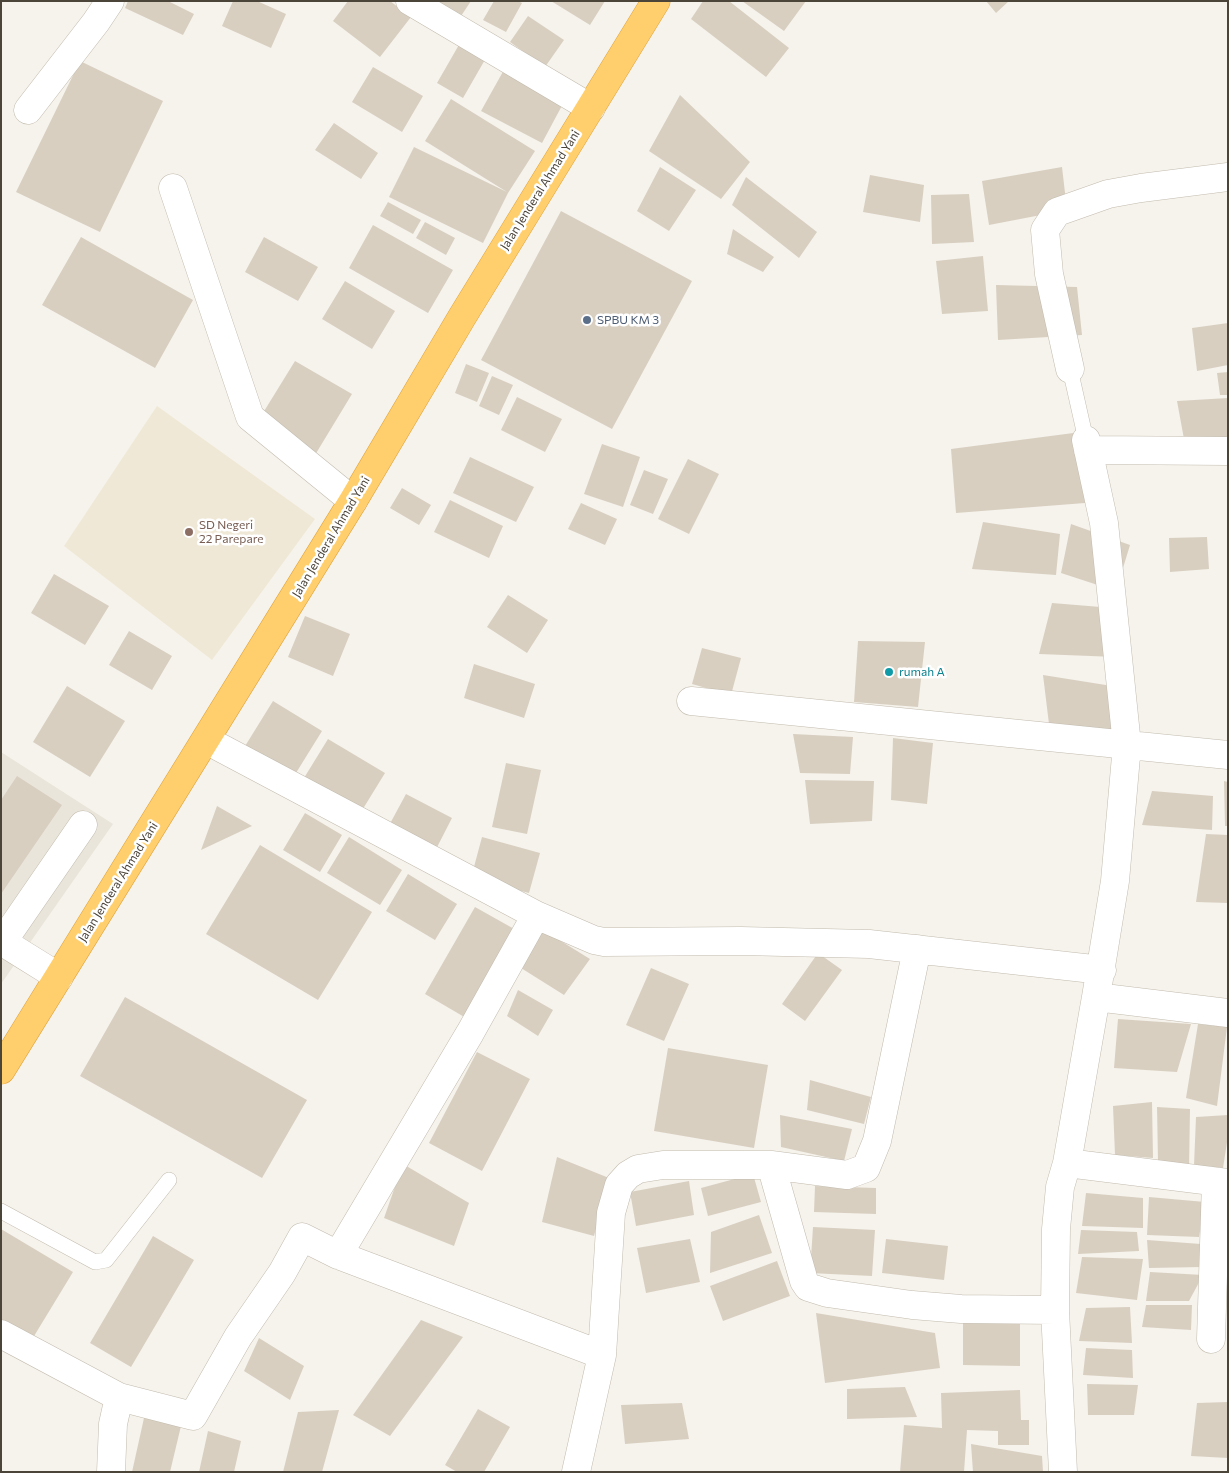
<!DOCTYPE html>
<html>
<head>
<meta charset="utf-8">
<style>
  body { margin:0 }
  #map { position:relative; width:1229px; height:1473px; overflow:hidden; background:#f6f3ec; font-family:Commissioner,sans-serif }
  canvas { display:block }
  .frame { position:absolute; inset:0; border:2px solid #4b4439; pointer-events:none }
</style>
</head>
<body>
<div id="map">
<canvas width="1229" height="1473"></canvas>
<div class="frame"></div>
</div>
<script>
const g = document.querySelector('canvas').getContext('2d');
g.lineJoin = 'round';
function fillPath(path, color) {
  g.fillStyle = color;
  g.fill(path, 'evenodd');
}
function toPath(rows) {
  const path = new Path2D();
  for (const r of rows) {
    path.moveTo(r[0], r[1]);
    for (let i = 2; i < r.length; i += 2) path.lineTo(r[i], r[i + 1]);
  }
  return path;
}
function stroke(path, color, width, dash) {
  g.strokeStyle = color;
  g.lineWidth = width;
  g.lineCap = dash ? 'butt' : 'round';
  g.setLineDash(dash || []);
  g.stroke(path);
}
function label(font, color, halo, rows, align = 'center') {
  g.font = font + ' Commissioner,sans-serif';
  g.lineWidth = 5;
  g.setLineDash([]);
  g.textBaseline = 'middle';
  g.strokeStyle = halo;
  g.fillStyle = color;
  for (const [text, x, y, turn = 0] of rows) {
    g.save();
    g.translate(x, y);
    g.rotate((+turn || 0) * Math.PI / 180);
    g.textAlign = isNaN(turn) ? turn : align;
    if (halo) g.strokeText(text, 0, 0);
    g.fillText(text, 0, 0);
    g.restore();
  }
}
fillPath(toPath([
  [1,752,113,824,1,984]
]), '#eae5da');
fillPath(toPath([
  [157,406,315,519,212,660,64,546]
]), '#efe8d6');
fillPath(toPath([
  [128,1,168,1,194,14,183,35,125,8],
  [233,1,257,1,286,14,271,48,222,26],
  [348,1,390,1,411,17,380,57,333,21],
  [433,1,471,1,459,19],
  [494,1,518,1,522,3,506,32,483,20],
  [551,1,605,1,590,25],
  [703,1,729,1,789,48,766,77,691,19],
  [742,1,806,1,784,31],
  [986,1,1009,1,996,13],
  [528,16,564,40,545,67,510,42],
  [460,43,486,58,463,98,437,83],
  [80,61,163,101,100,232,16,192],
  [373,67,423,96,402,132,352,102],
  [505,68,565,100,542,143,481,111],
  [680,95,750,162,721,199,649,151],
  [451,99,535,151,508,193,483,243,389,197,414,147,507,192,425,141],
  [334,123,378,153,361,179,315,150],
  [660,167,696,190,669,231,637,211],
  [1062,167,1067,210,989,225,982,181],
  [870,175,924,185,920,222,863,212],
  [746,177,817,232,799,258,732,205],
  [969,194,974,242,932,244,931,195],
  [388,202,421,220,413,234,380,216],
  [561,211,692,281,612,429,481,360],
  [425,222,455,238,446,255,416,238],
  [373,225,453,270,428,313,349,268],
  [733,229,774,257,763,272,727,254],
  [81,237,193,300,155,368,42,305],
  [264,237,318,267,298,301,245,272],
  [983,256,988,311,942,314,936,261],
  [345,281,395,311,372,349,322,319],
  [996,285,1077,287,1082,335,998,340],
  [1228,323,1228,365,1197,371,1192,328],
  [295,361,352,394,315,455,258,421],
  [466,364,489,373,477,402,455,393],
  [1228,372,1228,395,1220,395,1217,373],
  [492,376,513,385,499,415,479,406],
  [517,397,562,419,545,452,501,430],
  [1228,398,1228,450,1186,450,1177,401],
  [1081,432,1085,503,956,513,951,449],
  [602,444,640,457,623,507,584,494],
  [470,457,534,487,516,522,453,493],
  [688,459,719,474,689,534,658,519],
  [644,470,668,479,653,514,630,505],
  [402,488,431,505,419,525,390,508],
  [450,500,503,526,489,558,434,532],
  [581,503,617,519,605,545,568,529],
  [983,522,1060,534,1056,575,972,569],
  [1071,524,1130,545,1116,591,1061,573],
  [1207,537,1209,569,1170,572,1169,538],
  [54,574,109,606,85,645,31,613],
  [508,595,548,620,527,653,487,627],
  [1052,603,1125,609,1116,657,1039,654],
  [305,616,350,634,333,676,288,657],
  [129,631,172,656,152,690,109,665],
  [858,641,925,642,918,707,854,702],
  [702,648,741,658,731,695,692,684],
  [474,664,535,684,524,718,464,698],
  [1043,675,1112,686,1111,730,1049,724],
  [67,686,125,721,90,777,33,742],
  [273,701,322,731,291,781,242,751],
  [793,734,853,737,850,774,800,773],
  [893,738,933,743,927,804,891,800],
  [328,739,385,773,353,825,296,791],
  [506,763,541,770,527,834,492,827],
  [17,776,62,805,1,894,1,800],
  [805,780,874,781,872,821,810,824],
  [1224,781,1228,782,1228,826,1225,826],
  [1152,791,1213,796,1212,830,1142,825],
  [406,794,452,818,433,855,386,831],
  [217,806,252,826,201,850],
  [305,813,342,835,320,872,283,850],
  [1206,834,1228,835,1228,903,1196,902],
  [349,837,402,870,380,905,327,873],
  [482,837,540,853,529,893,471,878],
  [260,845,372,912,318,1000,206,934],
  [408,874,457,904,435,940,386,911],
  [475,907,516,930,466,1018,425,994],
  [543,930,590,959,564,995,521,968],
  [818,953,842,970,805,1021,782,1004],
  [651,968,689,984,664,1041,626,1025],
  [518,990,553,1010,538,1036,507,1016],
  [125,997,307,1100,262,1178,80,1076],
  [1118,1019,1191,1024,1177,1072,1114,1068],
  [1198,1024,1227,1027,1217,1106,1186,1098],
  [668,1048,768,1065,754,1148,654,1131],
  [477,1052,530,1079,482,1171,429,1143],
  [810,1080,871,1097,864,1124,807,1110],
  [1152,1102,1153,1158,1115,1155,1113,1106],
  [1157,1107,1190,1109,1189,1169,1158,1162],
  [780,1115,852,1129,844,1161,781,1147],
  [1228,1115,1228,1136,1223,1168,1194,1165,1196,1117],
  [557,1157,609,1178,594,1236,542,1222],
  [403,1164,469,1203,454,1246,384,1218],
  [753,1174,761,1202,708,1216,701,1188],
  [689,1181,694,1215,636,1226,630,1192],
  [815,1186,876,1188,876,1214,814,1212],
  [1086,1193,1143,1198,1143,1228,1082,1226],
  [1149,1197,1205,1202,1199,1237,1147,1235],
  [759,1215,772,1253,710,1273,711,1232],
  [813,1227,875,1230,872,1276,810,1273],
  [1,1229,73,1272,28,1346,1,1329],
  [1081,1230,1137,1232,1139,1251,1078,1254],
  [153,1236,194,1260,131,1367,90,1343],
  [690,1239,700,1282,646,1293,637,1248],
  [886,1239,948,1246,944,1280,882,1273],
  [1147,1240,1201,1244,1203,1267,1149,1268],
  [1082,1257,1143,1259,1137,1300,1076,1293],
  [777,1261,790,1296,723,1321,710,1286],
  [1150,1272,1203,1275,1189,1301,1146,1301],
  [1146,1305,1192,1305,1191,1330,1142,1327],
  [1130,1307,1132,1343,1079,1341,1086,1308],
  [816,1313,935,1333,940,1368,825,1383],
  [421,1320,463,1337,390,1436,353,1415],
  [963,1323,1020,1323,1020,1366,963,1365],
  [259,1338,304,1366,290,1400,244,1371],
  [1086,1348,1132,1350,1133,1378,1083,1375],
  [1087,1384,1138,1385,1134,1415,1088,1415],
  [905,1387,917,1417,847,1419,847,1389],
  [1020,1390,1021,1420,1029,1420,1029,1445,998,1445,998,1431,967,1430,964,1472,900,1472,904,1425,942,1428,941,1393],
  [1228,1402,1228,1458,1191,1456,1197,1403],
  [682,1403,689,1439,625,1444,621,1405],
  [478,1409,510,1427,484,1472,457,1472,445,1465],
  [339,1410,322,1472,283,1472,298,1412],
  [144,1418,181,1426,170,1472,132,1472],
  [208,1431,241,1441,234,1472,199,1472],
  [971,1444,1042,1456,1043,1472,973,1472]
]), '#d8cfc1');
const lane = toPath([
  [1070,369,1086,440],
  [1,1211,95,1262,106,1260,169,1180]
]);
const street = toPath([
  [410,1,591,108],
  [28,110,96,22,110,1],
  [173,188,250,417,353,501],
  [1070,369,1049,274,1045,230,1057,212,1108,194,1141,188,1228,177],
  [1086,440,1104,523,1127,745,1115,881,1096,997,1228,1013],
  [1088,450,1228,451],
  [691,701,1228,755],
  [206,740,536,915,594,940,604,942,741,941,869,944,1102,970],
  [1,941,59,977],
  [1,944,83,825],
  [1067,1163,1228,1183],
  [771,1165,847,1175,866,1168,877,1141,917,949],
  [338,1255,602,1355],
  [1,1334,119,1397,193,1416,238,1337,282,1273,302,1237,338,1255,470,1033,536,915],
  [1211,1339,1216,1182],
  [111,1472,113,1424,119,1397],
  [576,1472,602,1355,611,1213,619,1185,628,1175,638,1169,663,1165,771,1165,804,1281,808,1287,827,1293,912,1305,961,1309,1055,1310],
  [1063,1472,1055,1310,1056,1229,1060,1187,1067,1163,1096,997]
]);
const highway = toPath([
  [1,1070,353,501,462,317,656,1]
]);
stroke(lane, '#c2bbae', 16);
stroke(street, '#c2bbae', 29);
stroke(highway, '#e0a43c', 29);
stroke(lane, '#fff', 15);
stroke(street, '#fff', 28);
stroke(highway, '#ffcf6e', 28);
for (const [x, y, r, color] of [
  [587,320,5,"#5c6f8a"],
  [189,532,5,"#8d6e63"],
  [889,672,5,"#0f9aa8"]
]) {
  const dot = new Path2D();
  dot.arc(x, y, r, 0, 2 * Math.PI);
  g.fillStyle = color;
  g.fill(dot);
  stroke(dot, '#fff', 2);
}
label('12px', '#4b4439', '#fff', [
  ["Jalan Jenderal Ahmad Yani",540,190,-58],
  ["Jalan Jenderal Ahmad Yani",331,537,-59],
  ["Jalan Jenderal Ahmad Yani",118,882,-58]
]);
label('12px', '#4e5e75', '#fff', [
  ["SPBU KM 3",597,320]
], 'left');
label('12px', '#785e54', '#fff', [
  ["SD Negeri",199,525],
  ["22 Parepare",199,539]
], 'left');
label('12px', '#0d838f', '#fff', [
  ["rumah A",899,672]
], 'left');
</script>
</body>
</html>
